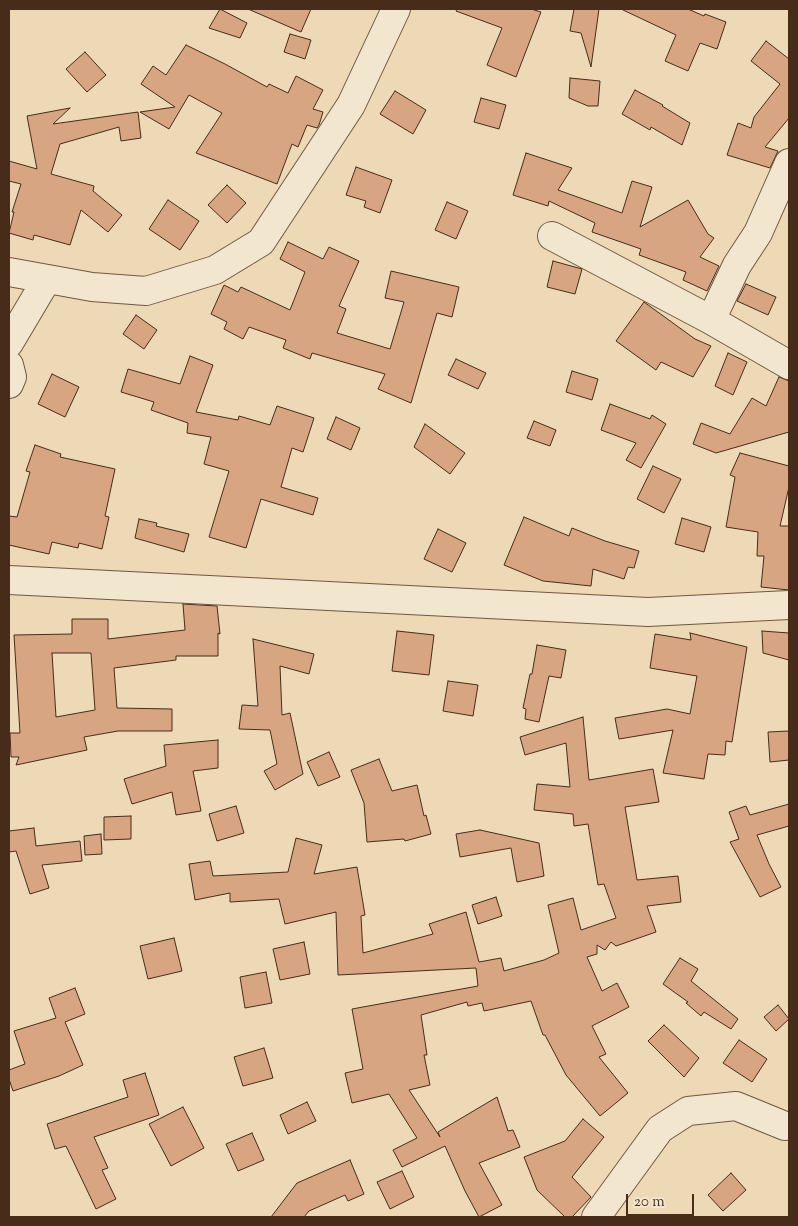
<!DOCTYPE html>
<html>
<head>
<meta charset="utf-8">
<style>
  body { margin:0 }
  #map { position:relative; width:798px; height:1226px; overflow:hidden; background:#edd9b5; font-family:"Sorts Mill Goudy",serif }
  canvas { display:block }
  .frame { position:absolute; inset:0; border:10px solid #462c19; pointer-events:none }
  .scale { position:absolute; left:626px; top:1194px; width:68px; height:22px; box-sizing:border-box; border:2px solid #462c19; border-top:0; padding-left:6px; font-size:15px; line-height:18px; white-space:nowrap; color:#462c19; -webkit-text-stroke:4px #f3e6cf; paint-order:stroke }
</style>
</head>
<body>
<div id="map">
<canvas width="798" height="1226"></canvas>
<div class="frame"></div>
<div class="scale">20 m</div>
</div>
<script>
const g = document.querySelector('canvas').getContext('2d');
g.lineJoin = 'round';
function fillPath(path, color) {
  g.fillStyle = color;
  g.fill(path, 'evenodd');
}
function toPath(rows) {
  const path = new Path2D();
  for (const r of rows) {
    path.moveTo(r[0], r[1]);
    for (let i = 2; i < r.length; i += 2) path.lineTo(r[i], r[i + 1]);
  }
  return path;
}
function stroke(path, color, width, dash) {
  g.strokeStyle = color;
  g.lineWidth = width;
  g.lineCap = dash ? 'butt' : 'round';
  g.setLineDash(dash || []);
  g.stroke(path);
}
const building = toPath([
  [220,9,247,23,240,38,209,28,220,9],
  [248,9,311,9,301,32,248,9],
  [457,9,531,9,541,12,516,77,487,65,502,28,456,11,457,9],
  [574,9,599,9,591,67,581,33,570,31,574,9],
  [621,9,688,9,704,16,705,14,726,22,717,49,700,43,688,71,665,61,676,35,621,9],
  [290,34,311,40,305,59,284,52,290,34],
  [766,41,789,59,789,118,765,147,778,151,770,168,727,155,738,123,751,128,754,117,780,84,751,61,766,41],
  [186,45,225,64,267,87,269,84,288,93,296,76,323,90,313,109,323,112,319,125,317,128,307,125,298,147,292,144,277,184,196,153,222,113,189,95,169,129,140,112,175,107,141,84,153,66,166,75,186,45],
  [85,52,106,75,87,92,66,69,85,52],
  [570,78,600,81,598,106,588,106,569,98,570,78],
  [635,90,663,105,662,106,690,123,682,145,651,127,650,130,622,114,635,90],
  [395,91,426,110,413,134,380,114,395,91],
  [481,98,506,105,499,129,474,122,481,98],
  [70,108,53,124,138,112,141,138,121,141,119,127,60,144,51,174,94,186,93,191,122,215,108,232,81,210,70,245,34,235,33,240,9,233,14,212,12,212,21,184,9,181,9,161,37,169,27,116,70,108],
  [526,153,572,168,558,190,622,213,632,181,652,187,640,227,688,200,708,234,714,238,700,257,719,266,707,291,683,280,686,272,639,255,641,249,592,232,595,223,549,201,548,206,513,195,526,153],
  [356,167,392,180,380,213,364,207,366,201,346,195,356,167],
  [227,185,246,203,227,223,208,205,227,185],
  [168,200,199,221,180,250,149,229,168,200],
  [447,202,468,211,456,239,435,230,447,202],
  [288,242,323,259,329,247,359,261,339,306,346,309,337,333,390,349,404,302,385,298,391,271,459,287,452,317,437,313,411,403,378,389,385,374,312,353,310,359,283,348,286,340,249,327,243,339,224,329,227,322,211,314,224,285,238,292,241,287,290,310,305,272,280,259,288,242],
  [553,261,582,269,575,294,547,287,553,261],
  [746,284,776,297,768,315,737,301,746,284],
  [644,302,695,339,711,346,693,377,661,362,656,370,616,341,644,302],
  [136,315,157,330,144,349,123,334,136,315],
  [728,353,747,362,733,395,715,386,728,353],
  [190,356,213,365,196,412,238,420,239,416,270,425,277,406,314,418,303,452,292,448,281,487,318,498,313,515,261,499,246,548,209,537,229,471,204,464,211,437,187,433,188,423,151,410,154,402,121,392,128,369,180,384,190,356],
  [456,359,486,373,478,389,448,375,456,359],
  [572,371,598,379,592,400,566,392,572,371],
  [52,374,79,387,65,417,38,404,52,374],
  [779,377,789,381,789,432,716,453,693,444,701,423,730,434,752,398,766,406,779,377],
  [610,404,650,419,652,415,666,424,641,468,626,460,636,443,601,430,610,404],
  [336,417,360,428,351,450,327,439,336,417],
  [534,421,556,430,550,446,527,438,534,421],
  [425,424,465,453,450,474,414,447,425,424],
  [35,445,61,454,60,457,115,469,105,516,109,517,102,549,79,543,78,548,52,542,49,554,9,545,9,516,17,517,30,472,26,471,35,445],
  [740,453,789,466,789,487,780,526,789,526,789,590,761,587,764,556,757,556,758,532,726,527,735,477,730,475,740,453],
  [653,466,681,479,664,513,637,499,653,466],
  [524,517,569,536,572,528,605,541,639,551,634,568,628,567,624,579,593,569,591,586,543,581,504,565,524,517],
  [682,518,711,527,704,552,675,544,682,518],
  [139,519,157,523,156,526,189,534,184,552,135,538,139,519],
  [438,529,466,543,452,572,424,559,438,529],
  [183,604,217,606,220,634,218,633,218,656,176,656,176,660,114,668,117,708,172,709,172,731,118,731,84,737,87,750,16,765,19,757,11,757,10,733,20,733,14,635,72,634,72,619,108,619,108,639,185,630,183,604],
  [52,653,91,653,95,710,56,717,52,653],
  [397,631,434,635,429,675,392,671,397,631],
  [762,631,789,633,789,660,763,653,762,631],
  [690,633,747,647,732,742,726,741,725,755,708,754,704,779,663,773,673,730,619,739,615,718,667,709,690,714,697,676,650,668,655,634,691,640,690,633],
  [253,639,314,654,309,674,280,666,282,715,290,713,303,774,275,790,264,771,277,764,270,730,239,729,242,705,258,706,253,639],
  [537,645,566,650,561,678,549,676,539,722,525,719,526,709,523,708,530,674,532,674,537,645],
  [448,681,478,685,473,716,443,711,448,681],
  [583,717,589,780,653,769,659,802,625,807,637,880,678,876,681,902,647,906,656,932,616,946,611,942,605,950,597,945,597,954,587,957,602,991,617,983,629,1007,592,1026,606,1054,599,1057,628,1093,600,1116,566,1075,545,1035,543,1035,531,1001,484,1011,482,1003,468,1006,467,1002,421,1015,427,1055,424,1055,430,1085,409,1090,440,1137,438,1132,497,1097,508,1131,513,1130,520,1147,479,1163,502,1205,479,1217,465,1191,445,1146,402,1167,393,1150,417,1138,389,1094,352,1103,345,1073,363,1069,352,1009,478,986,476,968,338,975,336,912,285,924,279,899,230,902,230,893,195,900,189,864,210,861,213,876,288,872,296,838,322,845,314,874,357,867,365,915,361,916,363,953,433,934,429,924,466,912,479,962,501,958,504,971,544,960,559,953,548,905,573,898,581,930,616,918,604,884,598,885,588,824,574,826,573,814,534,810,537,784,570,787,566,743,525,755,520,737,583,717],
  [789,731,789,760,770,762,768,732,789,731],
  [218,740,218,768,193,771,201,811,176,815,172,792,132,804,124,779,166,766,164,745,218,740],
  [329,752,340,777,318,786,307,762,329,752],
  [379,759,392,791,417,785,424,816,426,815,431,834,405,841,404,839,367,842,364,803,351,770,379,759],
  [789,804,789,826,757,835,769,864,781,887,760,897,730,842,739,839,729,812,746,806,750,815,789,804],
  [236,806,244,833,217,841,209,814,236,806],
  [131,816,131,839,104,840,104,817,131,816],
  [34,828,36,846,80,841,82,861,42,865,49,888,30,894,16,851,9,852,9,831,34,828],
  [480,830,539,843,544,876,517,882,511,848,460,857,456,834,480,830],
  [101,834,102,854,85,855,84,836,101,834],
  [496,897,502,916,478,924,472,905,496,897],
  [174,938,182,971,148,979,140,946,174,938],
  [304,942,310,974,280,980,273,949,304,942],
  [680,958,698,969,691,981,738,1019,731,1029,704,1012,701,1016,686,1003,688,1002,663,984,680,958],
  [266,972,272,1003,245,1008,240,977,266,972],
  [75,988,85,1014,65,1022,83,1065,59,1076,13,1091,9,1079,9,1070,25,1064,14,1031,56,1018,49,998,75,988],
  [778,1005,789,1019,776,1031,764,1017,778,1005],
  [664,1025,699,1058,684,1077,648,1041,664,1025],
  [739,1040,767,1059,752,1082,723,1063,739,1040],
  [264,1048,273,1078,243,1086,234,1057,264,1048],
  [145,1073,159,1115,94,1137,108,1168,102,1170,116,1199,96,1209,66,1146,55,1149,47,1124,128,1097,123,1080,145,1073],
  [307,1102,316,1121,288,1134,280,1115,307,1102],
  [183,1107,204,1148,171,1166,149,1124,183,1107],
  [583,1119,604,1137,572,1177,591,1197,572,1217,565,1217,537,1190,524,1157,565,1141,583,1119],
  [252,1133,264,1160,238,1171,226,1144,252,1133],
  [350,1160,364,1194,348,1201,345,1195,309,1211,304,1217,271,1217,297,1183,350,1160],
  [402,1171,414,1197,390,1209,377,1182,402,1171],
  [731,1173,746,1190,723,1211,708,1195,731,1173]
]);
fillPath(building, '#d8a582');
stroke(building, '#462c19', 1);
const minor = toPath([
  [552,236,711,320,789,365],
  [9,272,92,287,146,291,215,270,261,242,351,105,396,9],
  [711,320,737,265,758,233,789,163],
  [9,343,47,279],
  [9,365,12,377,9,384],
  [9,580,648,612,789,605],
  [596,1217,660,1129,688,1111,736,1106,785,1126]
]);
stroke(minor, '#705740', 30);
stroke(minor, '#f3e6cf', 28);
</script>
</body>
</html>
